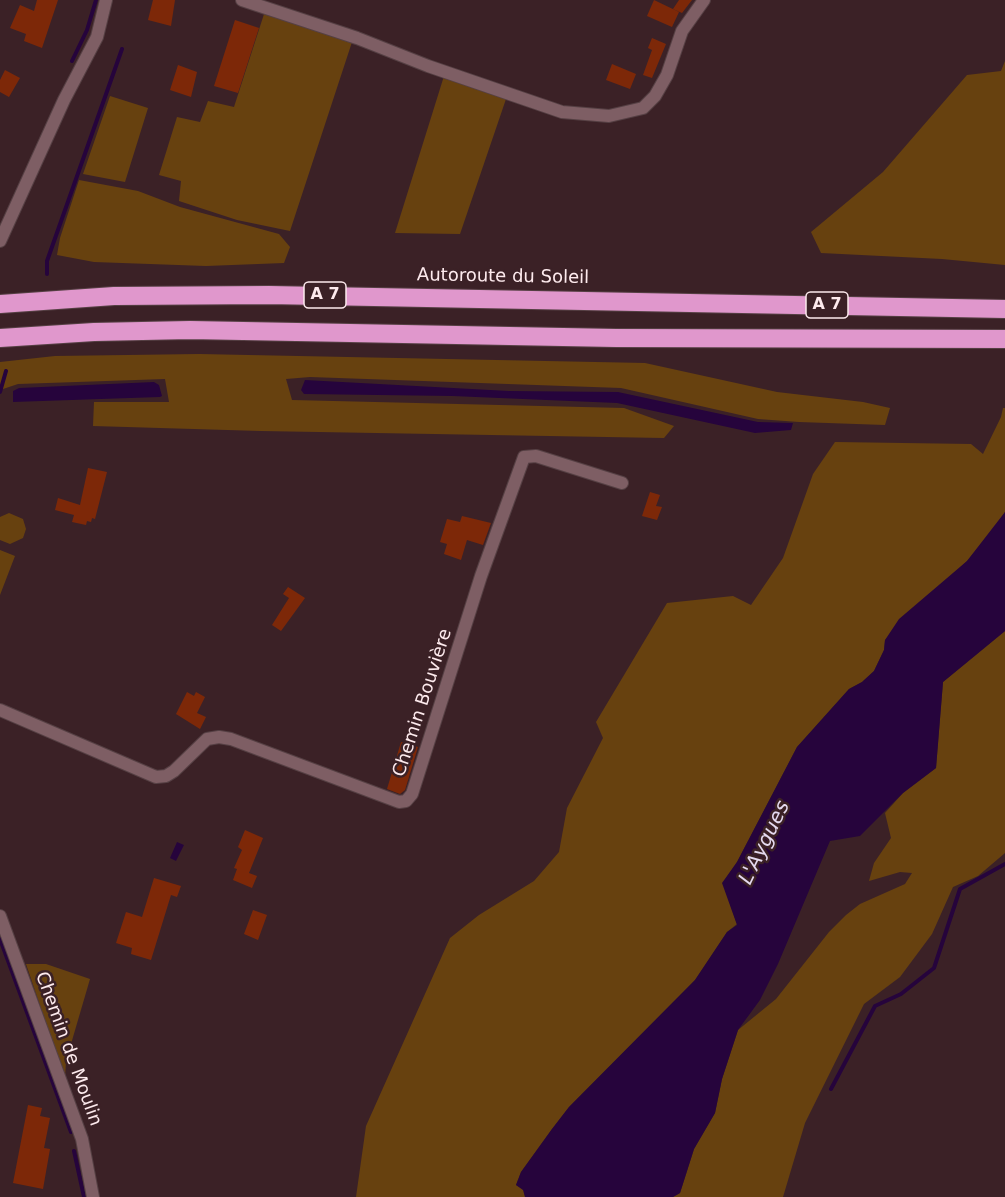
<!DOCTYPE html>
<html>
<head>
<meta charset="utf-8">
<style>
  body { margin:0 }
  canvas { display:block; background:#3b2126 }
</style>
</head>
<body>
<canvas width="1005" height="1197"></canvas>
<script>
const g = document.querySelector('canvas').getContext('2d');
g.lineJoin = 'round';
function fillPath(path, color) {
  g.fillStyle = color;
  g.fill(path, 'evenodd');
}
function toPath(rows) {
  const path = new Path2D();
  for (const r of rows) {
    path.moveTo(r[0], r[1]);
    for (let i = 2; i < r.length; i += 2) path.lineTo(r[i], r[i + 1]);
  }
  return path;
}
function stroke(path, color, width, dash) {
  g.strokeStyle = color;
  g.lineWidth = width;
  g.lineCap = dash ? 'butt' : 'round';
  g.setLineDash(dash || []);
  g.stroke(path);
}
function label(font, color, halo, rows, align = 'center') {
  g.font = font + ' "DejaVu Sans",sans-serif';
  g.lineWidth = 5;
  g.setLineDash([]);
  g.textBaseline = 'middle';
  g.strokeStyle = halo;
  g.fillStyle = color;
  for (const [text, x, y, turn = 0] of rows) {
    g.save();
    g.translate(x, y);
    g.rotate((+turn || 0) * Math.PI / 180);
    g.textAlign = isNaN(turn) ? turn : align;
    if (halo) g.strokeText(text, 0, 0);
    g.fillText(text, 0, 0);
    g.restore();
  }
}
fillPath(toPath([
  [265,11,352,42,290,231,237,220,179,201,181,181,159,175,177,117,200,122,208,101,234,107],
  [1005,61,1005,265,942,259,821,253,811,232,883,172,967,75,1001,71],
  [444,76,506,99,460,234,395,233],
  [110,96,148,108,125,182,83,174],
  [79,180,138,191,180,207,279,234,290,247,284,263,206,266,94,262,57,255,60,238],
  [199,354,645,363,777,392,863,402,890,408,885,425,799,422,758,419,621,388,310,377,286,379,292,400,624,408,674,426,664,438,261,431,93,426,94,402,169,402,165,379,18,384,0,390,0,362,55,356],
  [1003,408,1005,408,1005,512,998,524,967,561,885,640,884,650,874,671,862,682,849,689,797,747,737,862,723,883,737,924,727,932,695,980,569,1107,552,1129,521,1172,516,1185,524,1190,525,1197,356,1197,366,1126,450,938,479,915,534,881,559,852,567,808,603,738,596,722,667,603,733,596,751,605,783,558,813,474,835,442,971,444,983,454,1001,417],
  [9,513,23,519,26,529,23,538,10,544,0,540,0,517],
  [0,550,15,556,0,595],
  [1005,631,1005,853,978,876,953,887,932,934,900,977,864,1004,805,1123,783,1197,673,1197,680,1193,694,1149,715,1113,722,1079,738,1030,776,999,829,932,846,915,860,904,905,884,912,873,900,872,869,881,874,863,891,838,885,813,903,793,936,768,943,682],
  [26,964,46,964,90,979,66,1061,65,1079]
]), '#67410f');
fillPath(toPath([
  [305,380,509,391,618,392,758,422,793,423,791,430,755,433,617,403,452,396,304,394,301,390],
  [154,382,159,385,162,396,160,397,13,402,13,391,19,388],
  [1005,512,1005,631,943,682,936,768,903,793,860,836,830,841,778,964,760,1000,738,1030,722,1079,715,1113,694,1149,680,1193,673,1197,525,1197,523,1190,516,1185,521,1172,552,1129,569,1107,695,980,727,932,737,925,722,883,737,862,797,747,849,689,862,682,874,671,884,650,885,640,899,619,967,561],
  [177,842,184,845,176,861,170,858]
]), '#26043c');
stroke(toPath([
  [72,61,87,30,96,0],
  [47,274,47,261,122,49],
  [0,392,6,371],
  [0,939,71,1132],
  [831,1089,875,1006,901,994,934,968,960,889,1005,864],
  [74,1151,84,1197]
]), '#26043c', 4);
fillPath(toPath([
  [37,0,58,0,42,48,24,41,26,34,10,28,20,5,34,11],
  [153,0,175,0,171,26,148,20],
  [654,0,679,12,672,27,647,16],
  [679,0,692,0,682,13,673,9],
  [235,20,259,28,238,93,214,86],
  [652,38,666,44,652,78,643,75,652,50,648,48],
  [612,64,636,74,630,89,606,80],
  [178,65,197,72,191,97,170,90],
  [5,70,20,78,9,97,0,92,0,80],
  [88,468,107,472,95,519,92,518,91,522,87,521,86,525,72,522,74,515,55,510,58,498,80,505],
  [650,492,660,495,656,506,662,507,657,520,642,516],
  [462,516,491,523,483,545,467,540,461,560,444,554,447,544,440,542,447,519,460,522],
  [288,587,305,598,281,631,272,625,289,598,283,594],
  [187,692,194,696,196,692,205,697,197,713,206,717,200,729,176,714],
  [401,742,418,747,405,790,400,794,387,789],
  [245,830,263,838,249,873,257,876,252,888,233,880,237,869,234,868,242,850,238,847],
  [154,878,181,886,177,897,171,895,151,960,131,954,132,948,116,943,126,912,142,917],
  [253,910,267,915,258,940,244,934],
  [28,1105,42,1108,40,1116,50,1118,44,1148,50,1149,43,1189,13,1183]
]), '#7d2808');
const minor = toPath([
  [242,0,357,38,428,66,562,112,609,116,643,108,655,96,667,75,682,31,704,0],
  [0,241,64,100,97,37,106,0],
  [0,710,156,777,166,776,174,771,207,739,219,737,231,739,399,802,406,801,412,794,481,576,524,457,536,456,622,483],
  [0,916,82,1139,93,1197]
]);
const highway = toPath([
  [0,304,114,296,269,295,1005,309],
  [0,338,94,332,190,330,616,338,1005,339]
]);
stroke(minor, '#564044', 14);
stroke(highway, '#564044', 20);
stroke(minor, '#7e5e64', 12);
stroke(highway, '#e097cc', 18);
for (const [x, y, w] of [
  [325,295,42],
  [827,305,42]
]) {
  const box = new Path2D();
  box.roundRect(x - w / 2, y - 13, w, 26, 4.5);
  g.fillStyle = '#3b2126';
  g.fill(box);
  stroke(box, '#fdeaed', 1.5);
}
label('bold 16px', '#fdeaed', null, [
  ["A 7",325,295],
  ["A 7",827,305]
]);
label('18px', '#fdeaed', '#3b2126', [
  ["Autoroute du Soleil",503,277,1],
  ["Chemin Bouvière",423,703,-72],
  ["Chemin de Moulin",68,1049,70]
]);
label('italic 20px', '#e5daf0', '#3b2126', [
  ["L'Aygues",765,843,-64]
]);
</script>
</body>
</html>
